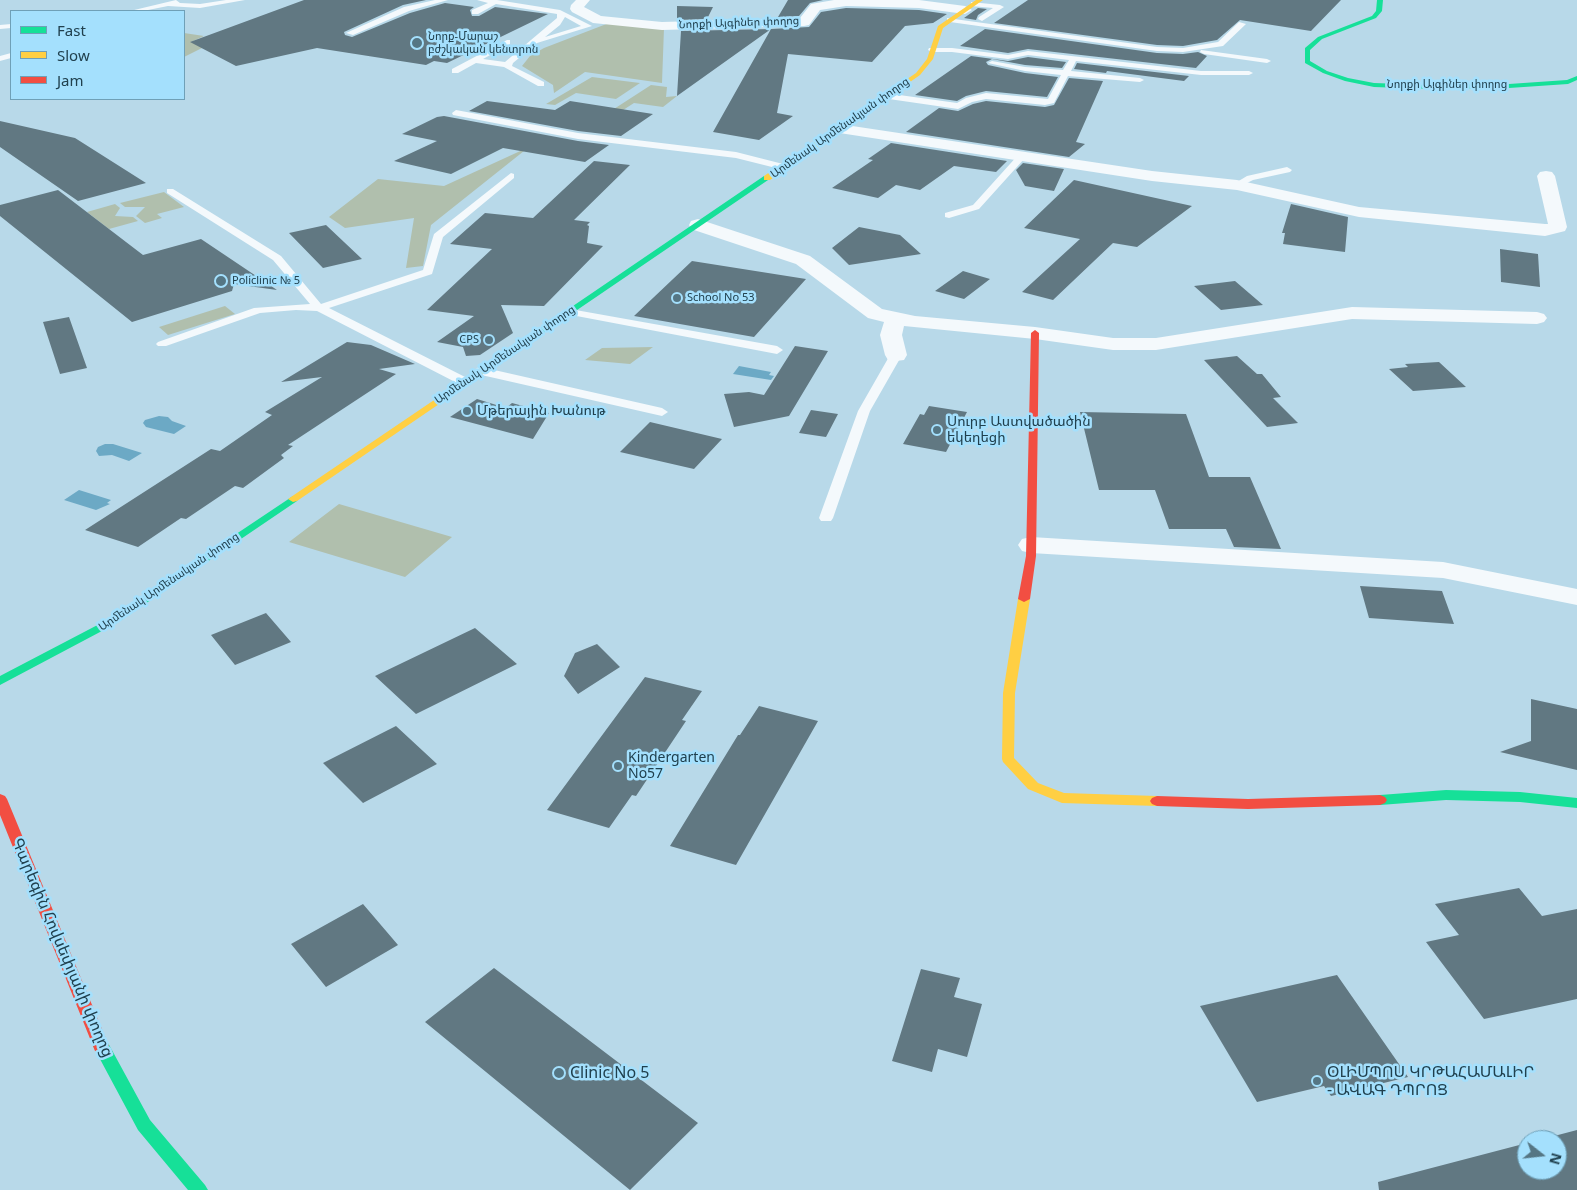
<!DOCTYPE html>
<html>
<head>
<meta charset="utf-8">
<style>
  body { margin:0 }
  #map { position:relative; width:1577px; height:1190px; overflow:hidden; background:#b8d9e9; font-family:"Noto Sans",sans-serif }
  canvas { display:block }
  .legend { position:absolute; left:10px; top:10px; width:175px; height:90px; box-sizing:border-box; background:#a4e0fd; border:1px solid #6fa0b7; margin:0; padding:6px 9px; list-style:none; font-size:15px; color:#20404e }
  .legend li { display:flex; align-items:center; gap:10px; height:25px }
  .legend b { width:25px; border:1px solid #6fa0b7 }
  .north { position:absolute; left:1517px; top:1130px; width:50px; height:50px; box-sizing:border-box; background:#a4e0fd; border:1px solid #6fa0b7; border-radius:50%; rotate:106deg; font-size:14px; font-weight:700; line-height:20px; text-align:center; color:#20404e }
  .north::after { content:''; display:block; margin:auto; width:18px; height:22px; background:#557684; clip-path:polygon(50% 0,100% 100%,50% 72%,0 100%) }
</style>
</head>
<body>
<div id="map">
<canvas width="1577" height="1190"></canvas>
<ul class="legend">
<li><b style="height:6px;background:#16e098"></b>Fast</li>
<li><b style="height:6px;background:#ffcf43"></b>Slow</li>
<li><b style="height:6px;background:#f24e42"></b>Jam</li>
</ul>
<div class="north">N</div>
</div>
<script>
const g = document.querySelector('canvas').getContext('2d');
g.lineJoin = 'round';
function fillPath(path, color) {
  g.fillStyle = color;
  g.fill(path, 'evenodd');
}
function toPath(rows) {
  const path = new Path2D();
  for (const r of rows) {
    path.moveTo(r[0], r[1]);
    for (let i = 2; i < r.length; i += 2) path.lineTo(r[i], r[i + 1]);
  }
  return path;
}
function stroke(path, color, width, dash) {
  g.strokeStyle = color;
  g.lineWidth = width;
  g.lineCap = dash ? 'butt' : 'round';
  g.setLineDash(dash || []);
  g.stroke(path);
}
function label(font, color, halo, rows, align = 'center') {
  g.font = font + ' "Noto Sans","Noto Sans Armenian",sans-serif';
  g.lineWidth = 5;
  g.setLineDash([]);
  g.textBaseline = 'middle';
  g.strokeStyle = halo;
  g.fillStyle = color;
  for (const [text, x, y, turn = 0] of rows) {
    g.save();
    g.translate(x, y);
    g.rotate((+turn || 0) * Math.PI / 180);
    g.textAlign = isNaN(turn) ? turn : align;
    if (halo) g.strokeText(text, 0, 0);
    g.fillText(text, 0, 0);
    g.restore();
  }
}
fillPath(toPath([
  [609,23,664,28,662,83,585,72,554,93,553,85,522,66,530,56,544,48],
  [184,33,204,36,191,42,208,45,184,57],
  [592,77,640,83,616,99,576,93,555,105,546,104],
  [651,85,667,87,666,97,677,96,663,107,634,103,603,123,583,129],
  [529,147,431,225,423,266,406,268,414,218,345,228,329,217,378,179,444,186],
  [164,192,184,207,157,214,162,218,145,223,136,216,145,207,125,207,120,203],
  [115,204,120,208,115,216,133,217,138,221,109,229,87,212],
  [225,306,235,314,168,335,159,327],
  [653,347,630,364,585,360,602,348],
  [339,504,452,537,405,577,289,542]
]), '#b0bfad');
fillPath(toPath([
  [739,366,771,372,769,375,774,376,771,380,733,374],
  [159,416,168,417,172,421,186,426,174,434,146,427,143,423,145,420],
  [105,444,113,444,142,453,129,461,112,455,99,456,96,451,98,447],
  [79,490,111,500,107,503,110,504,96,510,64,500]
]), '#6ca9c5');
fillPath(toPath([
  [304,0,426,0,403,5,344,32,345,35,352,37,410,13,445,3,474,7,470,10,472,16,479,16,495,7,548,14,447,63,434,61,426,65,317,48,236,66,190,42],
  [788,0,823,0,810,3,799,16,778,17],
  [1028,0,1341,0,1311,31,1240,20,1217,40,1183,46,1157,45,994,23],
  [677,6,713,7,707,19,677,20],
  [846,8,919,10,947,14,933,23,905,26,872,62,788,54,777,113,793,116,759,140,713,132,771,29,809,27,821,12],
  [978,8,987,9,978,15,976,20,964,18],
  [771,29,677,96,681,31],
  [985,29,1157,53,1183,54,1198,52,1207,56,1196,68,1028,49,1008,53,960,46],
  [971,56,1008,61,1028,57,1066,62,1062,68,1025,65,992,59,986,62,988,65,1025,73,1058,77,1047,97,986,91,966,96,957,101,915,95],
  [1077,63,1189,76,1184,81,1107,71,1106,73,1074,69],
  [1069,78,1103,81,1076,142,1085,144,1069,157,906,132,939,108,958,111,973,104,986,101,1045,107,1054,105],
  [487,101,555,110,570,101,653,114,621,136,578,131,469,111],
  [444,116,578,141,609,145,585,162,503,148,451,174,394,161,437,141,402,134,437,117],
  [0,121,75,138,146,183,78,201,0,147],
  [891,143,1007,161,996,172,954,166,920,190,896,185,878,198,832,188,873,160,868,159],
  [594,161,630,165,574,220,590,222,587,225,589,226,587,243,603,246,544,306,501,305,513,333,480,355,466,356,463,347,437,342,474,316,427,310,492,249,450,244,485,213,533,218],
  [1023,163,1064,169,1054,191,1025,186,1016,170],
  [1074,180,1192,206,1137,247,1113,243,1053,300,1022,292,1080,239,1024,228],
  [58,190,143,255,201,239,277,290,234,284,232,291,132,322,0,216,0,205],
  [1291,204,1348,217,1345,252,1283,244,1285,233,1282,233],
  [326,225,362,259,323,268,289,233],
  [859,227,900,235,921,254,849,265,832,248],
  [1500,249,1538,254,1540,287,1501,282],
  [692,261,806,279,754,337,634,316],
  [963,271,990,279,964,299,935,291],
  [1235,281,1263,305,1221,310,1194,286],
  [69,317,87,368,60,374,43,322],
  [347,342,371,345,415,364,379,369,396,374,288,445,293,446,281,455,284,458,243,488,235,486,186,519,181,518,138,547,85,530,211,449,220,451,272,415,265,412,322,377,281,382],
  [795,346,828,351,789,416,734,427,724,394,749,392,764,395],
  [1237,356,1257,374,1262,374,1281,397,1273,398,1298,423,1267,427,1204,360],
  [1439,362,1466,387,1413,391,1389,369,1408,367,1405,364],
  [477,399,506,408,512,403,549,413,533,439,450,417],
  [929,406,967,412,946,452,903,444,920,414,924,415],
  [811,410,838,414,826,437,799,433],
  [1080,412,1186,414,1209,477,1250,477,1281,549,1234,547,1226,529,1169,529,1155,490,1099,490],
  [650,422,722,439,694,469,620,452],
  [1360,586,1442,591,1454,624,1369,618],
  [266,613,291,642,235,665,211,635],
  [475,628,517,664,416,714,375,676],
  [597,644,620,667,578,694,564,676,575,653],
  [645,677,702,691,682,720,686,721,636,796,632,795,609,828,547,810],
  [1531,699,1577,709,1577,770,1500,752,1531,741],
  [759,706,818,721,736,865,670,846,738,735,740,735],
  [396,726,437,764,363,803,323,763],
  [1519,888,1542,916,1577,909,1577,999,1484,1019,1426,942,1459,935,1435,904],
  [363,904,398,945,326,987,291,944],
  [494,968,698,1123,630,1190,425,1022],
  [921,969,960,978,954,997,982,1004,967,1057,938,1049,932,1072,892,1061],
  [1337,975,1408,1077,1331,1096,1324,1086,1257,1102,1200,1006],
  [1577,1130,1577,1190,1379,1190,1378,1182,1527,1143,1527,1170,1557,1170,1557,1140,1539,1140]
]), '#617882');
fillPath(toPath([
  [176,0,180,3,200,4,226,0,245,0,200,8,168,6,143,11,130,11,176,0],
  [435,0,448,0,409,11,353,35,346,33,404,7,435,0],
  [477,0,497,0,560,10,592,26,537,43,513,63,512,66,544,82,544,86,538,86,504,67,476,63,458,73,452,73,452,69,507,40,510,40,510,44,483,59,505,62,557,18,557,14,496,4,478,14,472,14,472,10,488,3,477,0],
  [565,17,581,26,545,37,560,25,565,17],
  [971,2,1000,5,1004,7,982,21,978,19,979,17,993,8,971,6,971,2],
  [947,18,1157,47,1183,48,1218,42,1239,22,1246,24,1223,46,1183,52,1157,51,950,22,947,22,947,18],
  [11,24,11,28,0,29,0,25,11,24],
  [929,48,952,48,1008,55,1028,51,1201,71,1249,71,1253,73,1249,75,1201,75,1076,61,1071,71,1140,78,1144,80,1140,82,1068,76,1054,103,1045,105,986,99,972,102,958,109,882,98,882,94,885,93,957,103,966,98,986,93,1048,99,1061,75,1025,71,988,63,992,61,1025,67,1063,70,1069,60,1028,55,1008,59,952,52,932,52,928,50,929,48],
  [1201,50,1267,59,1271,61,1267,63,1204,54,1200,52,1201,50],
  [11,53,11,58,0,61,0,56,11,53],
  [456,110,578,133,736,152,787,165,789,167,784,170,736,158,578,139,453,115,452,113,456,110],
  [1022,153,1025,154,1025,158,979,209,949,218,945,217,945,213,973,205,1019,154,1022,153],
  [1287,167,1292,170,1290,172,1253,180,1237,188,1232,185,1247,176,1287,167],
  [511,173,514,174,514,178,443,237,432,274,329,308,469,379,471,382,469,385,461,385,317,311,296,310,260,313,166,346,158,346,156,344,158,342,254,308,310,304,273,260,167,193,167,189,173,189,281,256,321,304,423,270,434,234,511,173],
  [570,309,777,346,783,350,777,354,566,314,564,312,570,309],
  [896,351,902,355,870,411,833,518,831,521,821,521,819,518,858,411,890,355,896,351],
  [481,367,662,408,668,412,662,416,477,374,475,371,477,368,481,367]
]), '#f4f9fc');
fillPath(toPath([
  [576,0,590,0,584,7,601,16,662,22,800,18,811,4,834,0,919,0,965,6,972,10,965,14,919,8,846,6,820,10,809,25,804,26,662,30,593,23,572,12,570,9,571,5,576,0],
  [839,124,1152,171,1237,180,1359,207,1545,224,1548,224,1537,176,1540,172,1546,171,1552,172,1555,176,1567,227,1565,231,1545,236,1359,217,1237,190,1152,181,833,132,831,129,833,126,839,124],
  [698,219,810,256,882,309,915,316,1035,327,1113,338,1156,338,1352,307,1537,312,1544,314,1547,318,1544,322,1537,324,1352,319,1156,350,1113,350,1035,339,904,326,902,335,907,355,904,360,896,361,888,360,885,355,880,335,884,322,868,318,796,264,691,229,689,225,691,221,698,219],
  [1031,537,1443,562,1577,589,1577,605,1443,578,1031,553,1022,551,1018,545,1022,539,1031,537]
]), '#f4f9fc');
fillPath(toPath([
  [1377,0,1383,0,1382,11,1376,18,1322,39,1310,50,1310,61,1327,71,1348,78,1374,83,1430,85,1509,84,1567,80,1577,76,1577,80,1568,84,1509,88,1430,89,1374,87,1345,81,1323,73,1305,63,1305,48,1318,37,1372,16,1376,11,1377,0],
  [764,176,771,178,508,357,505,358,501,355,764,176],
  [293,496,297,497,298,499,297,501,117,623,0,685,0,676,109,619,293,496],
  [1446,790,1520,792,1577,798,1577,808,1520,802,1446,800,1380,805,1375,803,1373,800,1375,797,1380,795,1446,790],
  [101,1040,107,1041,150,1120,205,1185,208,1190,188,1190,138,1130,93,1046,95,1041,101,1040]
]), '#16e098');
fillPath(toPath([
  [976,0,983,0,943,28,933,59,920,75,770,180,764,180,764,176,916,73,927,59,938,26,976,0],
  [505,352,509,355,508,357,297,501,293,502,288,499,505,352],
  [1024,596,1030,599,1015,693,1014,758,1038,783,1064,793,1157,796,1162,798,1164,801,1162,804,1157,806,1062,803,1028,789,1003,762,1002,759,1003,693,1018,599,1024,596]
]), '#ffcf43');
fillPath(toPath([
  [1035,330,1039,333,1036,556,1030,599,1024,602,1018,599,1026,556,1031,333,1035,330],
  [0,794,5,796,7,799,109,1046,107,1051,101,1052,95,1051,93,1046,0,815,0,794],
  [1380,795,1385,797,1387,800,1385,803,1380,805,1248,809,1157,806,1152,804,1150,801,1152,798,1157,796,1248,799,1380,795]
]), '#f24e42');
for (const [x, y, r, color] of [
  [417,43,6,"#557684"],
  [221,281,6,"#557684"],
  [677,298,5,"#557684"],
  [489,340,5,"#557684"],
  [467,411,5,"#557684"],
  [937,430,5,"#557684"],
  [618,766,5,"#557684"],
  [559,1073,6,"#557684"],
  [1317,1081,5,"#557684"]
]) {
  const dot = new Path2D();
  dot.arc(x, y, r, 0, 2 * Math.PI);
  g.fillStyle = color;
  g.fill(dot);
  stroke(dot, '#a4e0fd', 2);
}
label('11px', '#20404e', '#a4e0fd', [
  ["Նորքի Այգիներ փողոց",739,23,-2],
  ["Նորքի Այգիներ փողոց",1447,85],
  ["Արմենակ Արմենակյան փողոց",840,128,-35],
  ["Արմենակ Արմենակյան փողոց",505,355,-34],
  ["Արմենակ Արմենակյան փողոց",169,582,-34]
]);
label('11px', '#20404e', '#a4e0fd', [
  ["Նորք-Մարաշ",428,37],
  ["բժշկական կենտրոն",428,50],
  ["Policlinic № 5",232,281],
  ["School No 53",687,298],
  ["CPS",479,340,"right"]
], 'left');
label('14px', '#20404e', '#a4e0fd', [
  ["Մթերային Խանութ",477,411],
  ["Սուրբ Աստվածածին",947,422],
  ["եկեղեցի",947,438],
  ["Kindergarten",628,758],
  ["No57",628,774]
], 'left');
label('16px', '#20404e', '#a4e0fd', [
  ["Գարեգին Հովսեփյանի փողոց",62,948,67]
]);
label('16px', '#20404e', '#a4e0fd', [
  ["ՕԼԻՄՊՈՍ ԿՐԹԱՀԱՄԱԼԻՐ",1327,1072],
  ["- ԱՎԱԳ ԴՊՐՈՑ",1327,1090],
  ["Clinic No 5",570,1073]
], 'left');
</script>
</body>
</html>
